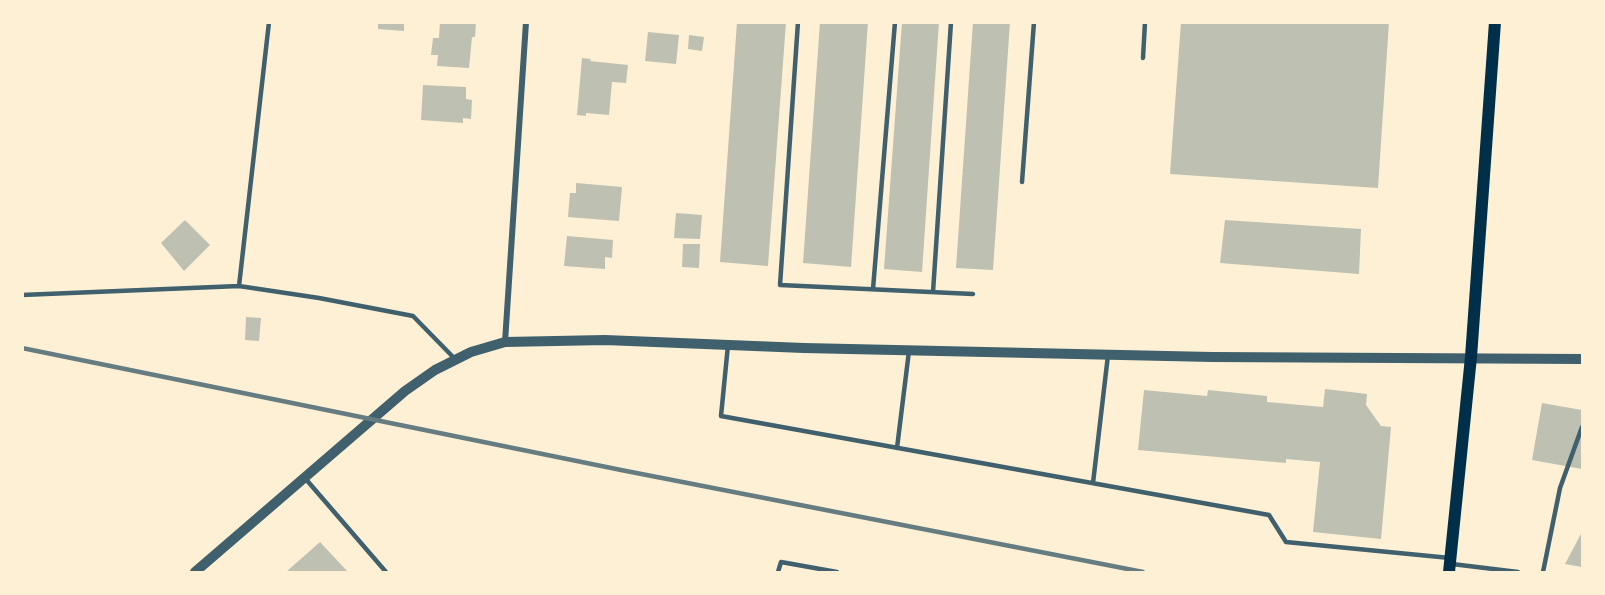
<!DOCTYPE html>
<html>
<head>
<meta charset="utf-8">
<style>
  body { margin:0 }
  #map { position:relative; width:1605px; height:595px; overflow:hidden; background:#fdf0d5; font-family:"Work Sans",sans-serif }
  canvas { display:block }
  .frame { position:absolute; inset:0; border:24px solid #fdf0d5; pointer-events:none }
</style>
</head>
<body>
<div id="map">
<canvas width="1605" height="595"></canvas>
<div class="frame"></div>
</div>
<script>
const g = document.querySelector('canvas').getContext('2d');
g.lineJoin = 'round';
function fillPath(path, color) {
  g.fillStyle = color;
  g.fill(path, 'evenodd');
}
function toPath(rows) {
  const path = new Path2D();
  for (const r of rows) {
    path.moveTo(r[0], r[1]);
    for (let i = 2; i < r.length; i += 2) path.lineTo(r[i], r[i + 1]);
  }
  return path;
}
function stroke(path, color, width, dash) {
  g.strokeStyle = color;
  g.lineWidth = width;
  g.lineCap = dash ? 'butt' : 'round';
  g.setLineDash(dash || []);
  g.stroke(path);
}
fillPath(toPath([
  [378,22,404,22,404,31,378,29],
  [440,22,476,22,475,37,472,37,469,68,437,66,438,55,431,55,433,38,439,38],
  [737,22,786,22,768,266,720,262],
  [820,22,868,22,851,267,803,263],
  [902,22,939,22,922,272,884,269],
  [973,22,1010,22,993,270,956,268],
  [1181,22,1389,22,1378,188,1170,174],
  [648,32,679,35,676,64,645,61],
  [689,35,704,37,702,51,688,49],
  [582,58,591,59,590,61,628,65,626,83,612,82,609,115,586,113,586,116,577,115],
  [423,85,466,87,466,99,472,100,471,119,463,118,463,123,421,120],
  [576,183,622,187,619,221,568,217,570,193,576,193],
  [676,213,702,215,700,239,674,238],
  [185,220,210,245,184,271,161,243],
  [1225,220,1361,229,1359,274,1220,263],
  [567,236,613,240,612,258,605,257,605,269,564,266],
  [683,244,700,244,699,268,682,267],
  [246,317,261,318,259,341,245,340],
  [1325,389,1367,394,1366,405,1381,426,1391,427,1381,539,1313,532,1320,462,1286,459,1286,463,1138,450,1144,390,1207,396,1208,390,1267,396,1267,402,1323,407],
  [1542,403,1582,410,1582,469,1532,460],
  [1582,532,1582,567,1565,564],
  [320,542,348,572,286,572]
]), '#bec0b2');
stroke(toPath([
  [798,22,780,285,973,294],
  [1143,58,1145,22],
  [1022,182,1034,22],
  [239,286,269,22],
  [873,289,895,22],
  [933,292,951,22],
  [22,295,239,286,319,298,413,316,456,360],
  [728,345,721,416,1269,515,1286,542,1450,558],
  [897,448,909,351],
  [304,477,386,572],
  [1093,483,1108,355],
  [1452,564,1518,572],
  [778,572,781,562,837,572],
  [1543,572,1560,488,1582,427]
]), '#3f606c', 4.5);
stroke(toPath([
  [505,342,526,22]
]), '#3f606c', 6);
stroke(toPath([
  [195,572,405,391,435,370,471,352,505,342,605,340,804,348,1212,357,1582,359]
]), '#3f606c', 10);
stroke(toPath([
  [1449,572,1471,357,1495,22]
]), '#003049', 12);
stroke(toPath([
  [22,348,621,470,1143,572]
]), '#657d81', 4.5);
</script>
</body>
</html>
